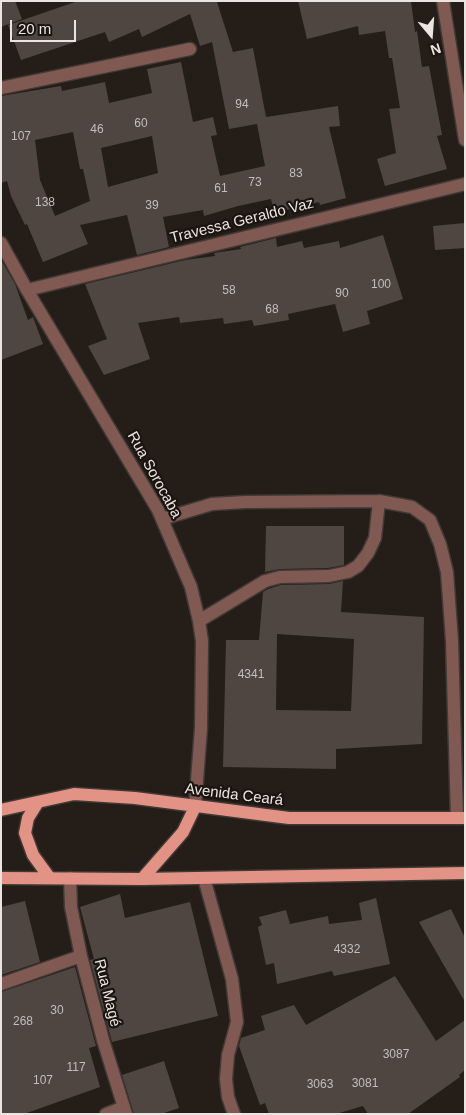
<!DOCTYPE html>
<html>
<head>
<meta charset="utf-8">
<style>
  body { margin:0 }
  #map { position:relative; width:466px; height:1115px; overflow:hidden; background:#251d18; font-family:Arial,sans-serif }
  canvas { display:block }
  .frame { position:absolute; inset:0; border:2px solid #ebe5e2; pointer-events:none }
  .north { position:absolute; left:406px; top:10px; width:50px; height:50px; -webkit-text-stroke:4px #1b140f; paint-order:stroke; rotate:162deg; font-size:14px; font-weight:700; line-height:20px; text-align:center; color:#ebe5e2 }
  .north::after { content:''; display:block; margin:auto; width:18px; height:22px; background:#ebe5e2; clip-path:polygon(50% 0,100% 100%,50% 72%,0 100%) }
  .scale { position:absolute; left:10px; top:20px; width:66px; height:22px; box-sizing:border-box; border:2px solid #ebe5e2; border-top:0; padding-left:6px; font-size:15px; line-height:18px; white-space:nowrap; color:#ebe5e2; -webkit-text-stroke:4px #1b140f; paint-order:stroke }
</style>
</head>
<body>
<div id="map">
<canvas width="466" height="1115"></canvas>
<div class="frame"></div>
<div class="north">N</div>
<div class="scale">20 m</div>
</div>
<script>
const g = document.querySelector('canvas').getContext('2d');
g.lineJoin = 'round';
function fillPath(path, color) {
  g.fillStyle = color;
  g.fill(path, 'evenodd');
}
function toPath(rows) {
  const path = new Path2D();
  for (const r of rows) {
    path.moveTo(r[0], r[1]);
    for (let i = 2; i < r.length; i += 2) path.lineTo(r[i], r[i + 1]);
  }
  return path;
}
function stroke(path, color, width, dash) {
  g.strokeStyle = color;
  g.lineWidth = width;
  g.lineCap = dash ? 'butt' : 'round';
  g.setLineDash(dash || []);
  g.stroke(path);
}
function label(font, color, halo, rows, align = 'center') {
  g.font = font + ' Arial,sans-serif';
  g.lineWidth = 4.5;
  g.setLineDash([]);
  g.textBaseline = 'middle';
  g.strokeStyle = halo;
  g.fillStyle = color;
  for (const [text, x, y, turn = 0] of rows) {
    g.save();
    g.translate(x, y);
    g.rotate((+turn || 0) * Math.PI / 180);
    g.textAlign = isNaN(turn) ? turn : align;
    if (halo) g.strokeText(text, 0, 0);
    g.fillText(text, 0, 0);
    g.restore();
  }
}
fillPath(toPath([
  [1,1,15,1,22,19,1,27],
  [78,1,219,1,217,2,233,52,253,48,266,117,338,106,340,126,329,127,346,198,320,205,319,202,274,213,271,199,238,206,204,216,203,210,163,217,169,247,137,255,127,215,80,225,88,244,43,262,27,224,25,225,11,196,7,181,1,183,1,96,61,86,62,91,105,82,109,103,152,93,147,69,181,62,193,122,213,117,217,135,211,136,220,176,265,166,257,124,229,129,212,42,200,46,190,14,142,37,139,29,109,42,105,32,21,60,8,25],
  [73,132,80,169,83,169,90,201,55,216,40,180,35,140],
  [152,136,158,173,108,187,101,148],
  [298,1,411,1,415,32,417,31,422,67,429,66,442,135,437,136,447,169,385,186,377,159,396,153,389,109,400,108,392,58,389,58,385,31,359,35,358,26,307,39],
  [465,223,465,248,435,250,433,226],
  [383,235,403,299,367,311,370,324,343,332,335,304,288,314,289,320,254,326,252,320,224,324,223,318,180,323,179,317,138,323,150,359,104,375,88,346,107,339,85,284,185,260,215,256,214,253,241,249,240,247,276,238,277,247,302,241,304,248,339,241,340,248],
  [1,260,15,284,28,320,33,317,43,344,1,360],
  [266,526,344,526,344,565,328,568,280,569,265,572],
  [343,581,341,612,424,617,422,744,336,749,336,769,223,767,226,640,259,640,263,592,268,589,281,585,329,584],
  [277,634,354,639,351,711,276,710],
  [120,894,125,918,190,902,218,1016,112,1042,90,960,94,959,80,907],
  [376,898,390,964,334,976,332,971,277,984,274,963,266,965,258,927,262,925,259,917,286,910,290,924,328,916,329,924,362,920,359,903],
  [25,901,40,962,1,975,1,907],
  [451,909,465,938,465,1002,419,922],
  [75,967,96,1046,89,1048,100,1087,24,1114,1,1114,1,992],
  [395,976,436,1041,465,1020,465,1070,459,1075,460,1077,408,1114,368,1114,363,1106,336,1114,269,1114,265,1103,260,1105,239,1046,241,1038,265,1030,261,1016,294,1005,306,1025],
  [164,1061,179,1108,161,1114,134,1114,122,1075]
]), '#4f4641');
const minor = toPath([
  [443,1,465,140],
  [1,88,190,49],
  [1,243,27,290,158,510,191,587,199,621,202,641,201,728,195,807],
  [27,290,465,184],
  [162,519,212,504,245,502,379,501,412,507,430,520,440,544,447,572,452,641,457,818],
  [199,621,265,581,280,577,329,576,348,572,358,566,368,553,375,538,379,501],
  [70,878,71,907,81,956,103,1040,126,1114],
  [204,878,232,979,237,1022,228,1055,226,1079,228,1097,234,1114],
  [1,984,81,956],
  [106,1114,124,1107]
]);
const major = toPath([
  [38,802,28,818,25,833,33,855,49,877],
  [1,810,74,794,135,798,289,818,465,818],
  [1,878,142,879,465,873],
  [142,879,183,832,195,807]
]);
stroke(minor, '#413934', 15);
stroke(major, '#413934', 15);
stroke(minor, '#805953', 12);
stroke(major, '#e39286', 12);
label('12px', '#c4bdba', null, [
  ["94",242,105],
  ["60",141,124],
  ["46",97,130],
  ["107",21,137],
  ["83",296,174],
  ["73",255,183],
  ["61",221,189],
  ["138",45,203],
  ["39",152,206],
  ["100",381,285],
  ["58",229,291],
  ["90",342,294],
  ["68",272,310],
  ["4341",251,675],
  ["4332",347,950],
  ["30",57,1011],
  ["268",23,1022],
  ["3087",396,1055],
  ["117",76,1068],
  ["107",43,1081],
  ["3081",365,1084],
  ["3063",320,1085]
]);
label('15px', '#ebe5e2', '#1b140f', [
  ["Travessa Geraldo Vaz",242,221,-14],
  ["Rua Sorocaba",154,475,61],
  ["Avenida Ceará",234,795,7],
  ["Rua Magé",107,993,76]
]);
</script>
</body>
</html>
